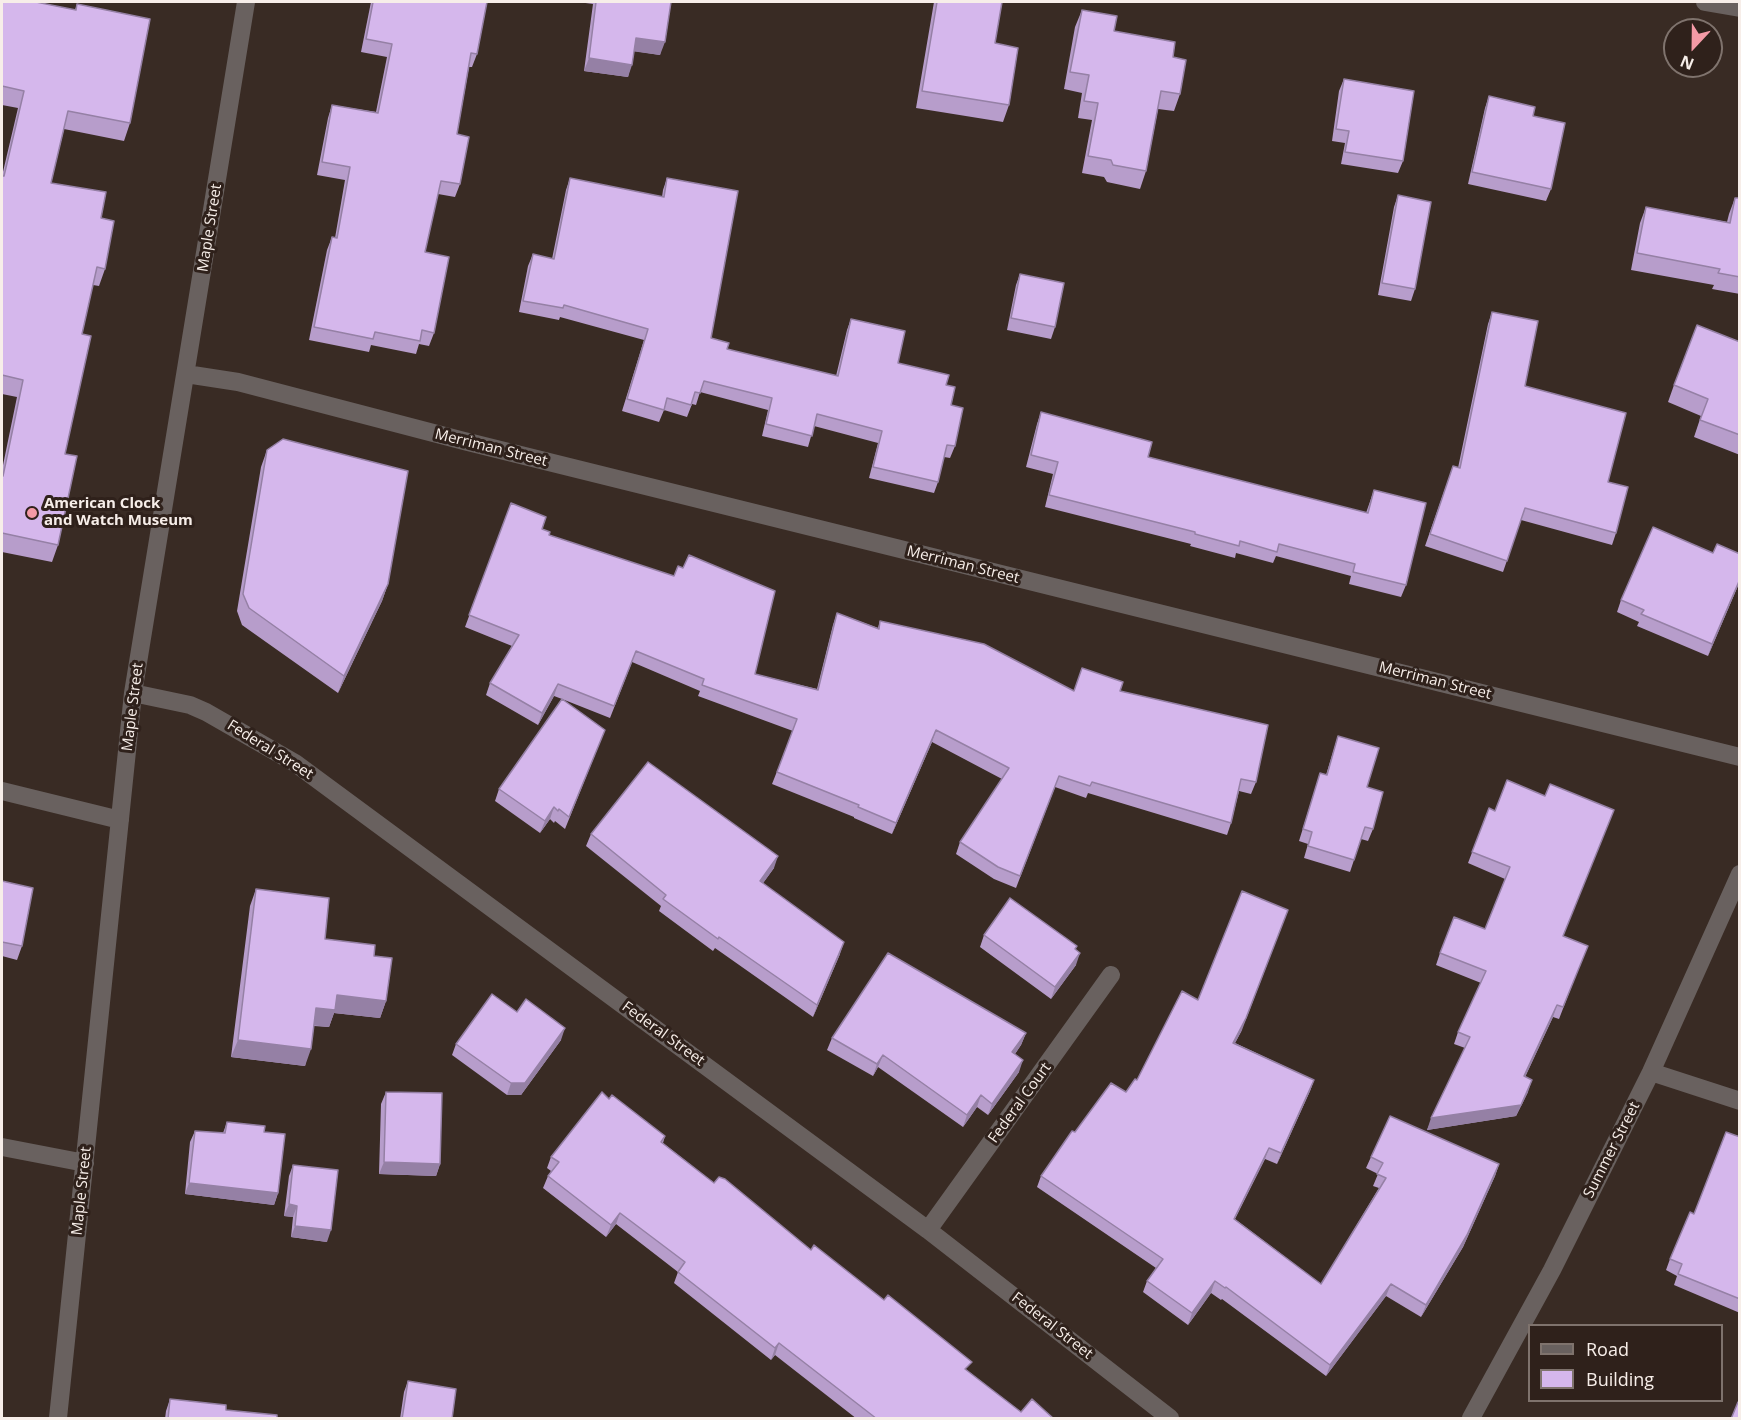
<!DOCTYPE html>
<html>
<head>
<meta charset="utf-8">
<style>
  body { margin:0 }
  #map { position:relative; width:1741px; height:1420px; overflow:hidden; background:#392b24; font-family:"Open Sans",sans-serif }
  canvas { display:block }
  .frame { position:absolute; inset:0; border:3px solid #f7eee9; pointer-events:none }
  .legend { position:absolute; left:1528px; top:1324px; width:195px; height:78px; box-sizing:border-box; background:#2f211b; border:2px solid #7f736d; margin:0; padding:8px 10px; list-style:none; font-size:18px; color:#f7eee9 }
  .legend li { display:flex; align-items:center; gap:12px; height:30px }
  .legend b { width:30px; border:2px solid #7f736d }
  .north { position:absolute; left:1663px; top:18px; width:60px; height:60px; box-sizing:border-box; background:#2f211b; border:2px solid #7f736d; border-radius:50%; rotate:202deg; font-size:16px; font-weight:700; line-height:24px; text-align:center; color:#f7eee9 }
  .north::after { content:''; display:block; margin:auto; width:21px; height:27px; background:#f49aa6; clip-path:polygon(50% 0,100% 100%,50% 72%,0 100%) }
</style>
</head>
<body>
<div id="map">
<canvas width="1741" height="1420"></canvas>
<div class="frame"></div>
<ul class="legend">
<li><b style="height:8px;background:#69615f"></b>Road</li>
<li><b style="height:16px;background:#d5b7ec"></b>Building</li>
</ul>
<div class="north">N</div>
</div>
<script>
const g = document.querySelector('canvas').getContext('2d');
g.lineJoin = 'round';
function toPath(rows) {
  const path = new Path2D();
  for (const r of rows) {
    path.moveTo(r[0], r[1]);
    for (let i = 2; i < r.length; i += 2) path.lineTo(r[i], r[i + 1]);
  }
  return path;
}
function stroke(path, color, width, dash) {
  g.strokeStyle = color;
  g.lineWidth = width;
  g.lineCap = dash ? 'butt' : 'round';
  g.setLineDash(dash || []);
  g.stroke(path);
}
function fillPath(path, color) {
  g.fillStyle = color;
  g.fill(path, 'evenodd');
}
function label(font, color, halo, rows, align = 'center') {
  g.font = font + ' "Open Sans",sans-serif';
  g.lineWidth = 6;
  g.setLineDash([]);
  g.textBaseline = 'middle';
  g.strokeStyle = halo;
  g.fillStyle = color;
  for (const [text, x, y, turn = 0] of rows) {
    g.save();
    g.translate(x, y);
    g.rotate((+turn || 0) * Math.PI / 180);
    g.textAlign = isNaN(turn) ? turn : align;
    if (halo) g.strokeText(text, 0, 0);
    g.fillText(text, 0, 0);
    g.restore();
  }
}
stroke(toPath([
  [1705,2,1740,8],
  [186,374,238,382,464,441,1740,757],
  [133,693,190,705,206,712,295,763,928,1230,1170,1418],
  [2,791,120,820],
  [1651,1072,1740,1101],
  [2,1147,85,1163],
  [928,1230,1111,975],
  [58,1418,133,693,246,2],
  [1471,1418,1552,1270,1651,1072,1740,874]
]), '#69615f', 18);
fillPath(toPath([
  [2,2,75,10,77,4,130,123,124,141,64,129,51,183,101,218,105,269,99,286,93,285,82,334,65,454,58,545,52,562,2,552,2,470,17,397,2,394,2,176,18,108,2,105],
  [371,2,487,2,477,54,472,67,469,67,457,134,460,184,455,197,438,194,425,252,434,333,429,346,419,344,416,354,371,345,369,352,309,340,327,250,332,237,335,238,345,180,317,175,328,118,332,105,376,112,387,57,361,52],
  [578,2,671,2,660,55,634,51,628,77,584,71,593,4],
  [934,2,1002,2,995,43,1009,105,1003,122,916,108],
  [1082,10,1114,31,1173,57,1180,94,1174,111,1158,109,1146,171,1140,189,1107,182,1104,177,1082,173,1092,120,1078,118,1082,93,1064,89,1075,27],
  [1344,79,1403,161,1398,173,1341,164,1345,143,1332,141,1339,91],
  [1489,96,1533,116,1551,189,1546,201,1468,184,1485,108],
  [570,178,662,197,663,190,667,178,711,338,727,349,836,376,847,330,851,319,898,363,946,385,951,405,955,446,950,458,944,457,938,482,934,493,869,478,878,443,814,426,808,447,762,436,768,410,700,392,696,405,692,404,687,417,664,410,659,422,622,411,644,340,560,317,559,320,519,312,528,266,533,254,552,259,566,190],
  [1740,189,1740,294,1712,289,1714,285,1631,270,1640,223,1646,207,1727,222,1729,214,1735,198,1738,198],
  [1398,195,1415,289,1411,301,1378,295,1394,207],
  [1020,274,1055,327,1051,339,1007,330,1016,285],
  [1492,312,1525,386,1608,482,1616,533,1612,545,1521,520,1503,572,1425,546,1453,466,1458,468,1488,324],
  [1740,342,1740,455,1694,437,1701,416,1668,402,1674,385],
  [1041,412,1148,457,1366,513,1374,490,1406,585,1401,597,1349,584,1351,576,1276,556,1273,563,1236,553,1235,558,1190,546,1191,544,1045,507,1053,474,1026,467,1037,424],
  [267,450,388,584,382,601,338,693,242,625,237,611,261,467],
  [511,503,549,535,755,674,817,689,833,625,837,613,878,628,880,621,1074,691,1120,691,1256,782,1251,794,1239,791,1231,823,1227,835,1088,793,1086,798,1055,787,1016,888,994,879,956,854,960,842,1002,779,932,742,892,834,854,818,854,817,772,784,793,731,698,696,700,691,632,662,610,718,562,699,605,730,565,829,555,821,554,823,550,819,540,833,495,801,499,789,562,699,554,696,538,725,486,695,490,683,512,646,465,627],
  [1713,553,1740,554,1740,581,1708,656,1637,626,1639,622,1617,612,1621,600],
  [1338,736,1367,787,1373,829,1368,841,1361,839,1350,872,1304,858,1308,844,1299,841,1320,773,1326,775],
  [1489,808,1563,936,1583,957,1559,1019,1553,1017,1525,1077,1528,1092,1516,1116,1427,1130,1465,1048,1454,1044,1458,1032,1481,983,1436,965,1440,953,1485,929,1505,879,1468,863],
  [591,834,774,868,763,883,840,954,813,1017,715,948,713,951,659,911,661,906,586,846],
  [2,881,22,946,17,960,2,956],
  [256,889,325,939,374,956,386,1001,380,1018,334,1013,329,1027,314,1026,305,1066,231,1057,250,906],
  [984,935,1076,950,1076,965,1051,999,980,947],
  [517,1012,561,1040,521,1095,507,1095,452,1055,456,1044],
  [1242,1030,1235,1043,1314,1080,1310,1091,1277,1164,1265,1159,1235,1219,1321,1284,1379,1188,1373,1186,1378,1174,1366,1168,1371,1157,1499,1164,1495,1176,1463,1247,1421,1317,1386,1296,1326,1376,1222,1299,1221,1300,1211,1293,1188,1325,1143,1292,1147,1281,1156,1268,1037,1187,1041,1176,1075,1132,1126,1092,1137,1080],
  [1026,1033,1021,1045,1015,1054,1019,1072,988,1115,977,1107,963,1127,878,1067,873,1076,827,1050,832,1038],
  [386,1092,440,1164,436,1176,379,1174,381,1104],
  [609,1099,665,1136,663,1143,714,1183,811,1250,1021,1412,1054,1419,857,1419,775,1355,771,1360,674,1283,678,1272,616,1224,606,1237,543,1188,548,1176,551,1171,547,1168,551,1157],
  [227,1122,264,1132,278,1193,274,1205,185,1194,190,1142,195,1131,223,1133],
  [1740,1137,1740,1313,1674,1285,1677,1276,1666,1270,1670,1259,1694,1214],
  [293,1165,327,1242,291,1237,293,1217,284,1216,289,1176],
  [408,1381,452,1419,400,1419,404,1392],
  [170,1399,226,1410,277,1419,165,1419,166,1411]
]), '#b79dcb');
fillPath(toPath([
  [636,38,665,42,660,55,631,51],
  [589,58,632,65,628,77,584,71],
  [1740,579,1740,581,1708,656,1712,644],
  [388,584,382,601,338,693,344,676],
  [558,684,554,696,538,725,542,713],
  [936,730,932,742,892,834,896,823],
  [554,807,550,819,540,833,545,821],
  [778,856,774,868,756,893,760,881],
  [1288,910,1242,1030,1229,1054],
  [844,942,840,954,813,1017,817,1005],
  [1080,953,1076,965,1051,999,1055,987],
  [337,995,386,1001,380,1018,334,1013,329,1027,310,1025,316,1008],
  [1557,1005,1553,1017,1520,1088,1524,1076],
  [565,1028,561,1040,521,1095,507,1095,511,1083],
  [1026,1033,1021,1045,1008,1064,1012,1052],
  [238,1040,311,1049,305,1066,231,1057],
  [883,1055,878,1067,873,1076,877,1064],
  [1023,1060,1019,1072,988,1115,992,1104],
  [1314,1080,1310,1091,1277,1164,1281,1153],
  [1532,1080,1528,1092,1516,1116,1427,1130,1431,1118],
  [981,1095,977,1107,963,1127,967,1115],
  [1269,1148,1265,1159,1229,1230,1234,1219],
  [384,1162,440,1164,436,1176,379,1174],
  [1499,1164,1495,1176,1463,1247,1421,1317,1426,1305],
  [189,1183,278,1193,274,1205,185,1194],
  [289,1204,297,1206,293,1217,284,1216],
  [620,1213,616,1224,606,1237,611,1225],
  [295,1226,331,1230,327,1242,291,1237],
  [1215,1281,1211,1293,1188,1325,1192,1313],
  [1391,1284,1386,1296,1326,1376,1330,1365],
  [779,1343,775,1355,771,1360,775,1348]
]), '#9580a5');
const building = toPath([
  [2,2,36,2,76,10,77,4,150,19,130,123,68,111,51,183,106,192,101,218,114,221,105,269,97,267,82,334,91,336,65,454,77,456,58,545,2,533,2,476,3,476,23,380,2,375,2,176,4,176,24,91,2,86,2,2],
  [373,2,487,2,477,54,471,53,457,134,469,137,460,184,441,181,425,252,449,257,434,333,422,330,420,341,375,332,373,339,314,327,332,237,337,238,350,167,322,162,332,105,378,113,392,44,366,39,373,2],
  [596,2,671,2,665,42,636,38,632,65,589,58,596,2],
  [937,2,1002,2,995,43,1018,48,1009,105,922,91,937,2],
  [1082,10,1117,16,1114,31,1175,42,1173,57,1186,60,1180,94,1161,91,1146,171,1113,165,1111,160,1088,156,1098,103,1084,101,1089,75,1070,72,1082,10],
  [1344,79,1414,91,1403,161,1345,152,1349,131,1336,129,1344,79],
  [1489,96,1535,107,1533,116,1565,123,1551,189,1472,172,1489,96],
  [570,178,664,197,667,178,738,191,711,338,729,343,727,349,838,376,851,319,905,331,898,363,949,375,946,385,955,387,951,405,963,408,955,446,947,445,938,482,873,467,882,431,817,414,812,436,766,424,772,398,704,381,700,393,695,392,691,405,667,398,664,410,627,399,648,329,564,305,563,308,523,301,533,254,554,259,570,178],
  [1398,195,1431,202,1415,289,1382,283,1398,195],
  [1735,198,1740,198,1740,277,1718,273,1720,269,1637,253,1646,207,1730,223,1735,198],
  [1020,274,1064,283,1055,327,1011,318,1020,274],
  [1492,312,1538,321,1525,386,1626,413,1608,482,1628,487,1616,533,1525,508,1507,561,1430,534,1453,466,1460,468,1492,312],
  [1697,325,1740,342,1740,435,1700,420,1708,399,1674,385,1697,325],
  [1041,412,1152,442,1148,457,1368,513,1374,490,1426,503,1406,585,1353,572,1355,564,1279,544,1277,552,1240,541,1239,546,1195,534,1195,532,1049,495,1058,462,1031,455,1041,412],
  [283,439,408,471,388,584,344,676,249,608,243,594,267,450,283,439],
  [511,503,546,517,542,529,550,532,549,535,674,576,678,566,683,568,689,555,775,591,755,674,818,690,837,613,879,629,880,621,984,644,1074,691,1082,668,1123,682,1120,691,1268,725,1256,782,1241,779,1231,823,1092,782,1090,786,1059,776,1020,876,998,867,960,842,1009,768,936,730,896,823,858,807,859,805,777,772,797,719,702,685,704,679,636,651,614,706,558,684,542,713,490,683,519,635,469,615,511,503],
  [1653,527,1713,553,1717,544,1740,554,1740,579,1712,644,1641,614,1644,610,1621,600,1653,527],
  [562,699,605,730,569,817,559,809,558,811,554,807,545,821,499,789,562,699],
  [1338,736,1379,748,1367,787,1383,792,1373,829,1365,827,1354,860,1308,846,1312,832,1303,829,1320,773,1327,775,1338,736],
  [648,762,778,856,760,881,844,942,817,1005,719,937,718,939,663,899,666,895,591,834,648,762],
  [1507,780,1545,796,1550,784,1614,810,1563,936,1588,946,1563,1007,1557,1005,1524,1076,1532,1080,1521,1105,1431,1118,1470,1037,1458,1032,1486,971,1440,953,1454,917,1485,929,1510,867,1472,852,1489,808,1495,811,1507,780],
  [2,881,33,888,22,946,2,942,2,881],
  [256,889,329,898,325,939,375,945,374,956,392,958,386,1001,337,995,335,1010,316,1008,311,1049,238,1040,256,889],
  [1242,891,1288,910,1246,1018,1233,1043,1314,1080,1281,1153,1269,1148,1234,1219,1321,1284,1386,1178,1377,1174,1383,1163,1371,1157,1390,1116,1499,1164,1467,1235,1426,1305,1391,1284,1330,1365,1226,1287,1225,1288,1215,1281,1192,1313,1147,1281,1163,1259,1041,1176,1072,1131,1075,1132,1111,1083,1126,1092,1135,1079,1137,1080,1182,991,1198,1000,1242,891],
  [1010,898,1077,946,1075,949,1080,953,1055,987,984,935,1010,898],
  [888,953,1026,1033,1012,1052,1023,1060,992,1104,981,1095,967,1115,883,1055,877,1064,832,1038,888,953],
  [492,994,517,1012,526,999,565,1028,525,1083,511,1083,456,1044,492,994],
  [386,1092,442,1093,440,1164,384,1162,386,1092],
  [602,1092,609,1099,612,1095,665,1136,661,1142,714,1183,719,1177,725,1179,811,1250,814,1245,884,1300,888,1295,972,1362,965,1369,1021,1412,1032,1399,1054,1419,877,1419,779,1343,775,1348,678,1272,685,1262,620,1213,611,1225,548,1176,559,1162,551,1157,602,1092],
  [227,1122,265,1126,264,1132,285,1134,278,1193,189,1183,195,1131,225,1133,227,1122],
  [1726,1132,1740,1137,1740,1299,1678,1274,1682,1264,1670,1259,1690,1212,1694,1214,1726,1132],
  [293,1165,338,1170,331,1230,295,1226,297,1206,289,1204,293,1165],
  [408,1381,456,1389,452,1419,402,1419,408,1381],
  [170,1399,226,1405,226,1410,277,1415,277,1419,168,1419,170,1399],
  [1738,1402,1740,1403,1740,1419,1731,1419,1738,1402]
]);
fillPath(building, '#d5b7ec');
stroke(building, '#9580a5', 1.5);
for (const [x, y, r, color] of [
  [32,513,6,"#f49aa6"]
]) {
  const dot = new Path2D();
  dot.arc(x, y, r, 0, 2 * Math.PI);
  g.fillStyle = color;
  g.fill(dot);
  stroke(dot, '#2f211b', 2);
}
label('15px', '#f7eee9', '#2f211b', [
  ["Maple Street",210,228,-81],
  ["Merriman Street",491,448,14],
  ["Merriman Street",963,565,14],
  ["Merriman Street",1435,681,14],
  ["Maple Street",133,707,-83],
  ["Federal Street",270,750,32],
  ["Federal Street",663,1034,36],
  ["Federal Court",1020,1103,-54],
  ["Summer Street",1612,1150,-63],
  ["Maple Street",82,1191,-84],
  ["Federal Street",1052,1326,38]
]);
label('bold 15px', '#f7eee9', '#2f211b', [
  ["American Clock",44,504],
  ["and Watch Museum",44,521]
], 'left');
</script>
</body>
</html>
